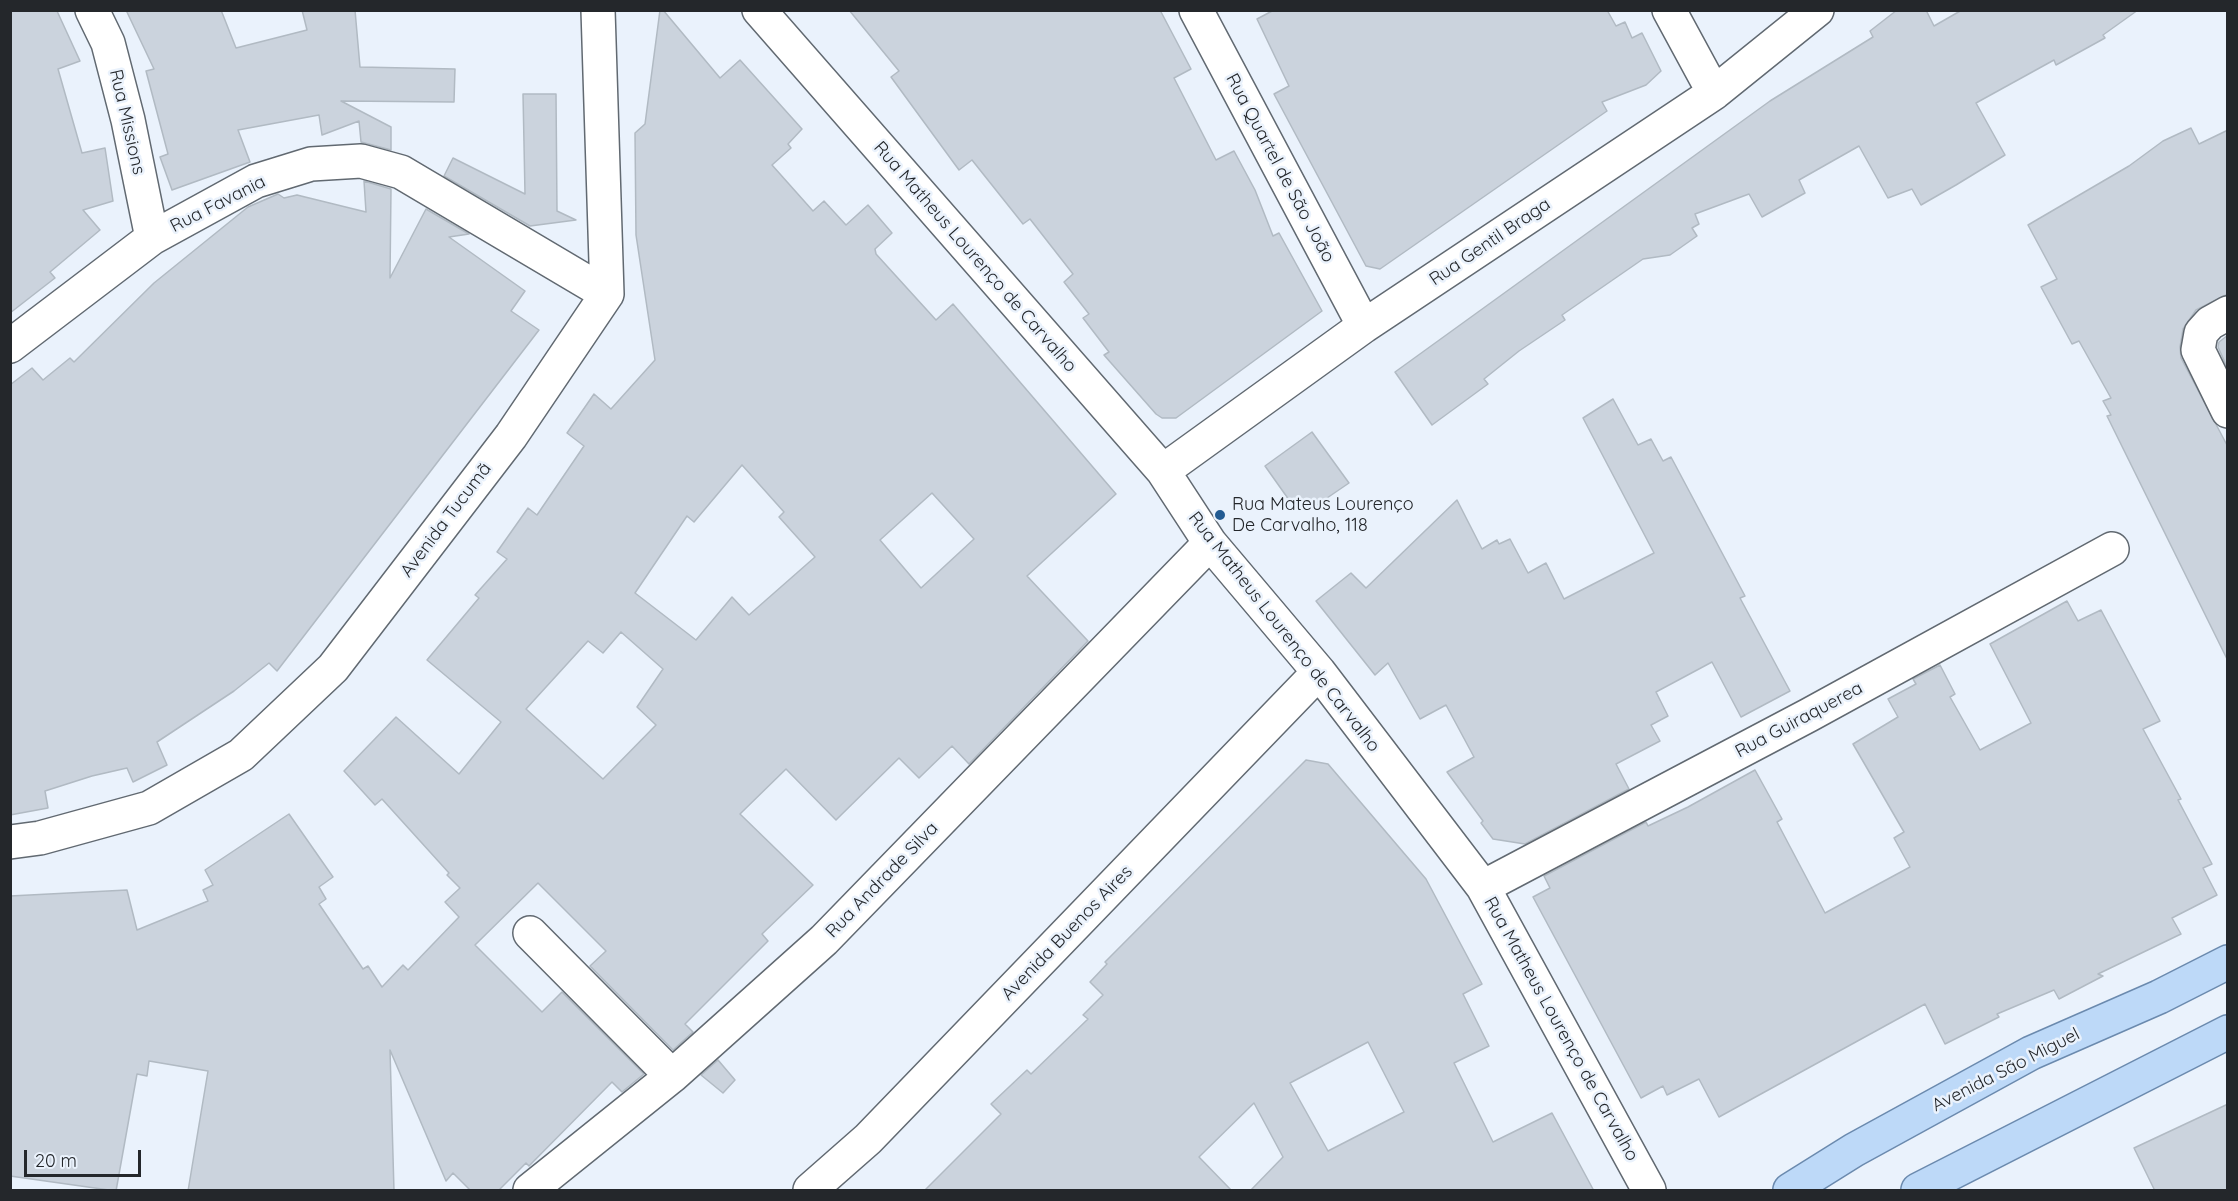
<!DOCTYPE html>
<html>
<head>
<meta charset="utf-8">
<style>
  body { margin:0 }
  #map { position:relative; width:2238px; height:1201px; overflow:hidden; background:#eaf2fc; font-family:Quicksand,sans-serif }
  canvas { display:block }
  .frame { position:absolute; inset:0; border:12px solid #24272b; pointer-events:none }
  .scale { position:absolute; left:24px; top:1150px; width:117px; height:27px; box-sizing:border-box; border:3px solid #24272b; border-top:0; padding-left:8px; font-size:18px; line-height:21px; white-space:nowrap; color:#24272b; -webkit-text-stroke:4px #eaf2fc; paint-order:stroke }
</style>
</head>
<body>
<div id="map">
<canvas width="2238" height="1201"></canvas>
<div class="frame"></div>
<div class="scale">20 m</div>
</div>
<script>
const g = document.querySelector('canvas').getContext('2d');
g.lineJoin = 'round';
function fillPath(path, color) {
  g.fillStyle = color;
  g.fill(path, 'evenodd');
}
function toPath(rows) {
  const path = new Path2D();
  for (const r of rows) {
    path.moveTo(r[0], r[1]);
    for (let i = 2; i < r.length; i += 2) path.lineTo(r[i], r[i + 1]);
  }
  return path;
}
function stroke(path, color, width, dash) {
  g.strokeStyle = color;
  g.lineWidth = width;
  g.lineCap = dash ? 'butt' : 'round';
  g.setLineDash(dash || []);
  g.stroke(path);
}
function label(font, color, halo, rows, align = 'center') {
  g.font = font + ' Quicksand,sans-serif';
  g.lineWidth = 5;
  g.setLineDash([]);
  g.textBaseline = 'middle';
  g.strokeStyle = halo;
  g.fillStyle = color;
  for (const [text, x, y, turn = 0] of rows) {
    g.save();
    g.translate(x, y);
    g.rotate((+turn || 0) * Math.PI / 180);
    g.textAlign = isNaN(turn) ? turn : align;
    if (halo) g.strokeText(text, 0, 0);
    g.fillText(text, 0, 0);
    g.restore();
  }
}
const building = toPath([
  [10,10,57,11,80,61,58,69,82,153,105,148,113,201,83,210,100,230,50,272,55,278,10,313,10,10],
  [126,10,221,10,236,48,307,30,302,10,355,10,360,67,455,69,454,102,341,101,391,127,391,150,361,142,359,121,322,135,319,115,238,130,250,162,172,190,160,157,168,154,146,71,154,69,126,10],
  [660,10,663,10,720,78,740,60,802,129,788,144,791,148,772,165,813,211,824,201,846,225,868,205,892,233,875,249,876,254,936,320,953,304,1116,494,1027,576,1088,641,969,764,952,746,919,778,899,758,836,820,786,769,740,814,813,885,762,934,768,941,685,1024,693,1032,673,1050,590,966,606,951,538,883,475,945,542,1012,562,992,644,1074,622,1092,612,1082,529,1166,526,1163,498,1191,471,1191,453,1173,446,1181,390,1050,394,1191,188,1191,208,1071,149,1061,147,1076,137,1074,116,1191,10,1176,10,896,127,890,137,930,208,901,203,890,213,885,205,870,289,814,333,877,319,887,326,899,319,904,363,969,368,966,382,987,403,965,408,970,459,917,445,902,460,888,447,875,449,873,382,799,375,805,344,771,396,717,459,774,501,722,427,660,479,598,475,595,507,559,497,552,528,508,537,515,584,446,567,433,594,394,611,409,655,360,636,235,635,133,645,124,660,10],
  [742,465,784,512,779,517,815,557,749,615,732,597,696,640,635,593,687,516,694,522,742,465],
  [932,493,974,539,921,588,880,540,932,493],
  [621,632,663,669,637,707,656,725,603,779,526,709,588,641,603,653,621,632],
  [849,10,1160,10,1191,69,1174,78,1216,160,1234,151,1255,190,1273,236,1279,233,1322,311,1176,418,1162,418,1156,414,1104,355,1109,352,1083,318,1089,314,1064,282,1073,274,1030,219,1023,224,972,160,959,170,891,77,899,71,849,10],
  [1274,10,1607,10,1616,26,1625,22,1632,38,1642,33,1661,71,1646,85,1602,102,1607,111,1380,269,1366,266,1274,94,1289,86,1257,19,1274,10],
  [1897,10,1926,10,1934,26,1962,10,2138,10,2103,35,2105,38,2056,65,2054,60,1976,103,2005,155,1956,185,1921,205,1912,189,1888,198,1859,146,1799,180,1805,193,1762,217,1749,194,1695,214,1699,224,1692,228,1697,236,1670,255,1643,259,1562,315,1565,320,1519,351,1484,379,1488,384,1432,425,1395,372,1770,101,1873,37,1870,31,1897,10],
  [523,94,556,94,557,211,576,220,530,226,444,176,453,158,525,194,523,94],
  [2191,128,2199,144,2228,130,2228,294,2196,310,2183,329,2180,347,2181,358,2228,447,2228,661,2107,416,2111,415,2103,401,2111,398,2079,341,2072,344,2041,287,2057,279,2028,225,2129,166,2163,141,2191,128],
  [364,181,391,189,390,278,426,209,469,234,449,237,525,291,511,311,539,330,277,671,269,663,234,691,157,742,167,765,133,782,127,768,92,776,45,791,48,808,10,815,10,385,32,368,43,380,70,358,74,362,154,283,248,207,278,194,284,198,297,195,366,212,364,181],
  [2228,335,2228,367,2227,367,2218,347,2219,342,2228,335],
  [1613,399,1638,445,1651,439,1663,461,1671,457,1745,596,1740,598,1790,691,1741,717,1712,662,1656,692,1668,716,1651,725,1660,741,1616,764,1629,789,1525,844,1493,839,1481,823,1483,821,1447,772,1474,757,1446,705,1420,719,1388,663,1375,675,1316,601,1351,573,1366,588,1457,500,1482,549,1497,540,1499,544,1510,539,1528,573,1546,563,1564,599,1654,553,1583,418,1613,399],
  [1312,432,1349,483,1308,511,1301,501,1294,507,1265,466,1312,432],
  [2067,601,2078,621,2101,610,2160,721,2143,729,2181,799,2178,800,2212,864,2203,868,2217,895,2172,918,2181,934,2098,974,2103,976,2059,999,2054,990,1997,1014,1999,1017,1945,1044,1925,1004,1719,1117,1699,1079,1667,1095,1663,1086,1641,1098,1533,897,1550,888,1544,876,1646,822,1648,826,1688,807,1755,770,1782,819,1777,822,1825,913,1910,867,1894,838,1904,832,1853,744,1898,717,1888,699,1916,684,1913,679,1940,665,1955,694,1950,697,1980,750,2031,723,1990,644,2067,601],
  [1306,760,1328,764,1426,879,1482,984,1463,994,1489,1046,1454,1063,1493,1142,1552,1113,1594,1191,1250,1191,1283,1157,1254,1103,1199,1157,1232,1191,924,1191,1001,1114,991,1104,1027,1070,1031,1074,1088,1019,1083,1015,1103,995,1090,982,1107,964,1105,962,1306,760],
  [1368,1042,1404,1112,1328,1151,1290,1083,1368,1042],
  [718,1060,735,1080,723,1093,701,1075,718,1060],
  [2228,1104,2228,1191,2155,1191,2134,1148,2228,1104]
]);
fillPath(building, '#cbd3dd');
stroke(building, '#b1bac3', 1.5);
const street = toPath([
  [92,10,108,43,128,120,152,238],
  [759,10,1163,471,1210,543,1319,672,1483,887,1649,1190],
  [1196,10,1364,326],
  [1669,10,1714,93],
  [2228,313,2210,323,2201,333,2198,350,2228,411],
  [10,346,152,238,256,181,311,164,361,161,401,172,607,294],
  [1163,471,1364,326,1714,93,1817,10],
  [10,842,40,838,149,808,241,755,333,668,511,436,607,294,598,10],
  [1483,887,1809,715,2112,549],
  [530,933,672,1076],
  [530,1190,672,1076,824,940,1210,543],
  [810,1190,868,1139,1319,672]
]);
const primary = toPath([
  [1790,1190,1854,1150,2031,1053,2159,997,2228,962],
  [1918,1190,2228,1032]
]);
stroke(street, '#616971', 36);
stroke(primary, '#6b8aae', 36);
stroke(street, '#fff', 33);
stroke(primary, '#bdd9f8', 33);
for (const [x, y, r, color] of [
  [1220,515,6,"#225b92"]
]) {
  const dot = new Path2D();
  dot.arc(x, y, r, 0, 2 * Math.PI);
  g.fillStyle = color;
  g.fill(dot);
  stroke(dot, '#eaf2fc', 2);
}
label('18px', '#24272b', '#eaf2fc', [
  ["Rua Missions",127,122,77],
  ["Rua Quartel de São João",1280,168,62],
  ["Rua Favania",218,204,-27],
  ["Rua Gentil Braga",1490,242,-34],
  ["Rua Matheus Lourenço de Carvalho",975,257,49],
  ["Avenida Tucumã",446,520,-53],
  ["Rua Matheus Lourenço de Carvalho",1284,632,52],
  ["Rua Guiraquerea",1799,720,-28],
  ["Rua Andrade Silva",882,880,-46],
  ["Avenida Buenos Aires",1067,933,-46],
  ["Rua Matheus Lourenço de Carvalho",1561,1029,61],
  ["Avenida São Miguel",2006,1070,-27]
]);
label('18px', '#24272b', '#eaf2fc', [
  ["Rua Mateus Lourenço",1232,505],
  ["De Carvalho, 118",1232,526]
], 'left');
</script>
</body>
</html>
